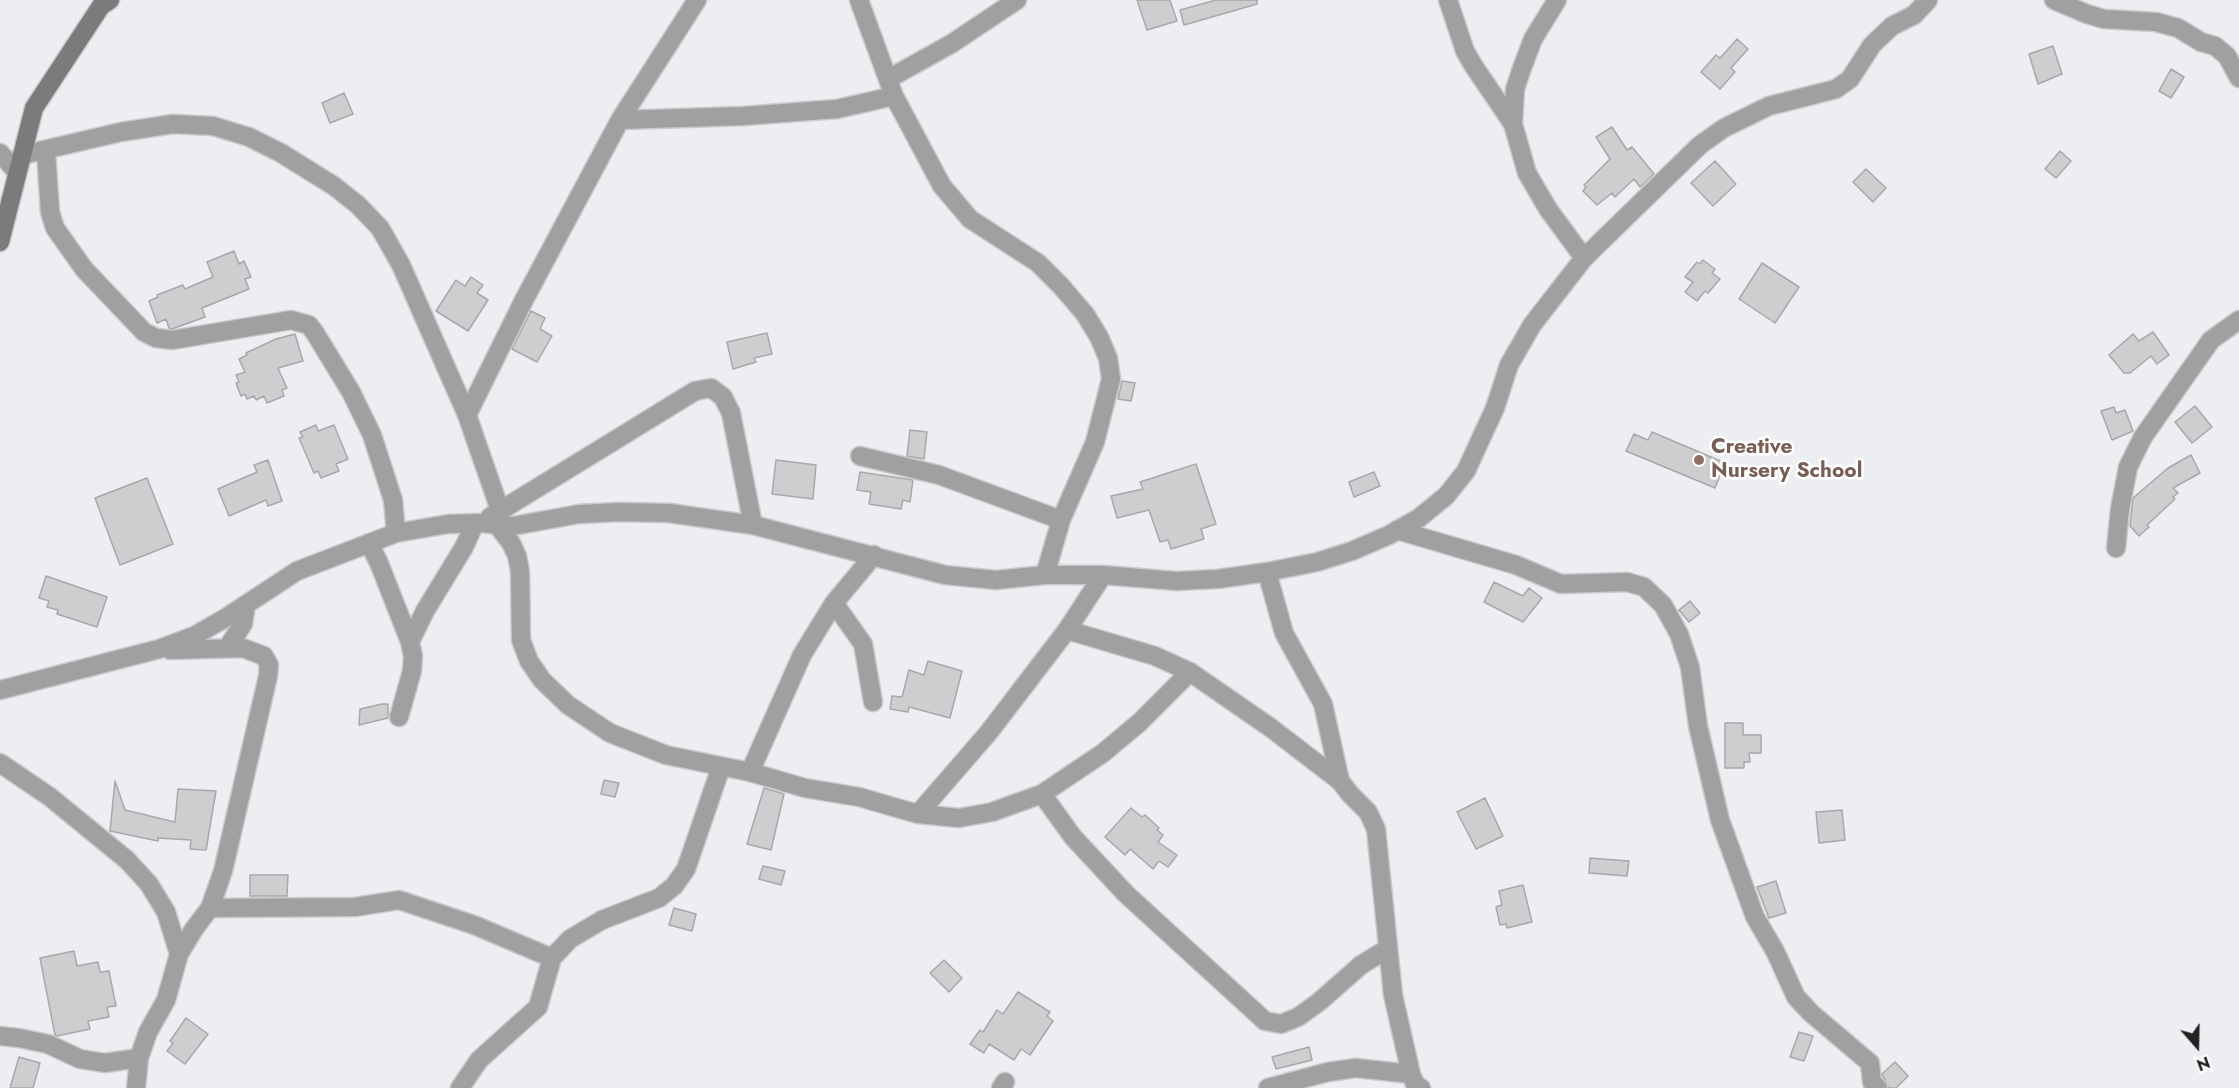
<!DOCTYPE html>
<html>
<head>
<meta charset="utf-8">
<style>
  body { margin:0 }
  #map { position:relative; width:2239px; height:1088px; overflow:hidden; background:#edeef1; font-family:Jost,sans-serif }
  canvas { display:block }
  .north { position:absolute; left:2167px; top:1016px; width:60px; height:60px; -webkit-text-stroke:4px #fff; paint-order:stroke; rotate:160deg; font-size:16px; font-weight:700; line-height:24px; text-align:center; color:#212222 }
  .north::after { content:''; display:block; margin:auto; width:21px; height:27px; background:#212222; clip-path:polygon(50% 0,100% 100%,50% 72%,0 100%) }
</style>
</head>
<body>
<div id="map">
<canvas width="2239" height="1088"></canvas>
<div class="north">N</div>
</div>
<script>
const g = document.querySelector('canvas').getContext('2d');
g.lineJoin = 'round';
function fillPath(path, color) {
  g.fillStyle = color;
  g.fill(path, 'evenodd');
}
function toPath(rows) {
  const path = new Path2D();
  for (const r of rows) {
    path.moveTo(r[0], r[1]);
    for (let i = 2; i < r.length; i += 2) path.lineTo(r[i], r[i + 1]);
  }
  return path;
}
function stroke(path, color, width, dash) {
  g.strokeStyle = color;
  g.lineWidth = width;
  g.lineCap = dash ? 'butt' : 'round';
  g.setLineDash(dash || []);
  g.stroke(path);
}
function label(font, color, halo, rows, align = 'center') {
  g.font = font + ' Jost,sans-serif';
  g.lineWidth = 5;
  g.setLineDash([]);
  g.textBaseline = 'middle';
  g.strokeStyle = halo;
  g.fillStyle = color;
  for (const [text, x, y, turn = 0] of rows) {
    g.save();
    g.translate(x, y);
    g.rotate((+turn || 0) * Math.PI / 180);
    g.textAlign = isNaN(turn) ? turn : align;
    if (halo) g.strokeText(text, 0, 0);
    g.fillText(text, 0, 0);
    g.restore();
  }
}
const building = toPath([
  [1137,0,1170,0,1177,21,1147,30,1137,0],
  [1216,0,1257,0,1257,4,1184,25,1180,10,1216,0],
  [1737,39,1748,49,1731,68,1735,72,1720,89,1701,72,1716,55,1720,58,1737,39],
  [2053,46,2062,74,2038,84,2029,54,2053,46],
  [2171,69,2184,77,2171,98,2159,91,2171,69],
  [344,93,353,114,330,123,322,103,344,93],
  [1612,127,1627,150,1632,147,1654,174,1640,187,1634,179,1615,197,1612,193,1597,205,1583,191,1586,187,1584,185,1610,159,1596,137,1612,127],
  [2060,151,2071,161,2056,178,2045,169,2060,151],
  [1715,161,1736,184,1713,206,1691,183,1715,161],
  [1866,169,1886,188,1873,202,1853,182,1866,169],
  [234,251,239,264,244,261,251,277,245,279,249,289,202,308,205,317,172,329,169,328,166,319,157,323,149,301,158,297,157,295,183,285,185,289,213,277,207,262,234,251],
  [1703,260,1715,269,1712,273,1720,279,1708,293,1705,291,1697,301,1685,292,1693,282,1685,277,1697,262,1700,264,1703,260],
  [1762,263,1799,287,1775,323,1739,299,1762,263],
  [471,277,483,285,477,293,488,300,468,331,436,311,456,280,465,286,471,277],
  [531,311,545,318,540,329,552,336,537,362,512,349,531,311],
  [2153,332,2169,355,2157,364,2151,356,2130,373,2124,373,2109,355,2133,334,2139,341,2153,332],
  [767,333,772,354,754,358,756,362,733,369,727,342,767,333],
  [295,334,303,361,278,368,287,388,282,390,284,396,267,403,264,396,256,400,254,396,247,399,245,394,241,396,236,383,239,382,236,375,245,372,239,359,247,355,246,353,276,339,295,334],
  [1122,381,1135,383,1131,401,1118,399,1122,381],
  [2195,406,2212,427,2192,443,2175,422,2195,406],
  [2114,407,2116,413,2125,410,2133,431,2112,440,2101,411,2114,407],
  [316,425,318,431,334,425,348,459,336,464,339,471,321,478,318,471,314,473,299,438,303,437,300,432,316,425],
  [910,430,927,432,924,459,907,456,910,430],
  [1652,432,1725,463,1715,488,1626,451,1634,434,1648,440,1652,432],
  [2191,455,2200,473,2173,488,2178,493,2173,497,2175,499,2147,525,2149,527,2139,536,2130,526,2133,498,2168,468,2191,455],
  [268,460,282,501,268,506,266,500,229,516,218,489,257,472,254,465,268,460],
  [776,460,816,465,813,499,772,494,776,460],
  [1196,464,1216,524,1201,529,1204,539,1171,549,1168,540,1160,542,1149,510,1117,518,1111,496,1143,489,1140,482,1196,464],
  [860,472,913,480,910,502,903,500,901,509,869,504,871,492,857,490,860,472],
  [1374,472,1380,486,1354,497,1349,482,1374,472],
  [147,478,173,544,120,565,95,498,147,478],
  [46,576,107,597,97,627,57,614,58,610,47,607,49,601,39,598,46,576],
  [1494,582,1523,596,1529,588,1542,598,1523,622,1484,602,1494,582],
  [1690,601,1700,613,1689,622,1679,610,1690,601],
  [928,661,962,671,950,718,909,707,908,712,890,709,892,696,902,697,909,670,924,675,928,661],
  [382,704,388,704,388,718,359,725,360,709,382,704],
  [1725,723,1743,723,1743,735,1761,735,1761,753,1749,753,1750,762,1744,762,1744,768,1725,768,1725,723],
  [604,780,619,783,615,797,601,794,604,780],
  [115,781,125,810,175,822,178,789,216,791,206,850,190,849,191,840,158,838,158,841,110,831,115,781],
  [764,788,784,794,771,850,747,844,764,788],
  [1485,798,1503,836,1476,849,1457,812,1485,798],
  [1131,808,1142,817,1145,815,1159,828,1157,830,1163,835,1158,842,1177,855,1168,867,1159,861,1153,869,1130,849,1125,855,1105,837,1131,808],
  [1842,810,1845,840,1819,843,1816,812,1842,810],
  [1590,858,1629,861,1627,876,1589,873,1590,858],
  [763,866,785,871,781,885,759,879,763,866],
  [250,875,288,875,287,896,250,896,250,875],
  [1776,881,1786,913,1769,918,1757,887,1776,881],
  [1523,885,1532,922,1507,928,1506,924,1500,925,1496,907,1502,905,1499,891,1523,885],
  [674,908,696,914,692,931,669,925,674,908],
  [74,951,77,966,98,962,100,972,109,971,116,1006,107,1007,109,1017,88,1021,90,1029,57,1036,55,1035,40,958,74,951],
  [944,960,962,978,949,992,930,973,944,960],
  [1018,992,1050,1012,1047,1016,1053,1021,1030,1055,1021,1049,1014,1060,989,1044,984,1053,970,1044,980,1030,983,1032,997,1010,1003,1014,1018,992],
  [186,1018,208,1034,185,1064,167,1051,173,1043,170,1041,186,1018],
  [1799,1032,1813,1036,1804,1061,1790,1057,1799,1032],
  [1309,1047,1312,1060,1276,1069,1272,1057,1309,1047],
  [19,1057,40,1063,33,1088,10,1088,19,1057],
  [1895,1062,1908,1076,1896,1088,1889,1088,1882,1074,1895,1062]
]);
fillPath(building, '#ceced1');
stroke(building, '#a7a8aa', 1.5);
const street = toPath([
  [859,0,894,96,942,186,970,219,1038,263,1061,286,1085,314,1099,337,1108,358,1111,379,1095,442,1061,520,1045,575],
  [1448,0,1465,51,1473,65,1513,124],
  [1557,0,1533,39,1522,68,1515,89,1513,124,1527,173,1548,209,1584,258],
  [2054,0,2087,14,2104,19,2156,22,2178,28,2201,42,2215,46,2227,56,2239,78],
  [888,79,951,44,1017,0],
  [620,120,743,116,837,109,894,96],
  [46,151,50,212,55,228,84,269,144,332,156,338,172,340,291,320,309,325,315,333,351,392,372,435,393,500,396,533],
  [0,153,17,172],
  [22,155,121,132,173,124,213,126,249,137,281,153,334,186,358,205,380,228,401,265,467,415,500,510],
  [467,415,524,300,620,120,697,0],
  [860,456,939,475,1061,520],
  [490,517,695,391,711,388,723,397,731,413,753,525],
  [498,526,511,543,517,556,520,571,521,640,529,661,542,680,568,705,610,733,666,755,750,772,805,788,859,797,918,814,959,818,992,812,1042,794,1103,753,1140,722,1190,672],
  [1397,530,1516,565,1561,584,1627,582,1644,587,1663,605,1679,634,1690,667,1698,726,1720,820,1755,917,1775,951,1796,997,1811,1013,1870,1063,1872,1082,1878,1088],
  [369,543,379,563,410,642,413,656,412,671,399,717],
  [2116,548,2120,509,2128,467,2143,437,2211,340,2239,320],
  [1267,572,1284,633,1323,704,1340,781,1350,794,1368,812,1376,829,1393,995,1411,1074,1415,1084,1421,1088],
  [834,603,863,644,873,702],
  [1067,630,1155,656,1190,672,1271,728,1340,781],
  [410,642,425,611,464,547,475,523],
  [227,648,243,624,246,605],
  [0,690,159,649,194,636,227,617,297,571,396,533,448,524,481,523,513,526,579,514,620,512,669,513,753,525,945,575,996,580,1045,575,1103,575,1176,581,1218,579,1267,572,1317,562,1352,551,1389,535,1419,518,1446,496,1466,471,1495,408,1509,365,1532,325,1584,258,1700,145,1724,128,1769,106,1836,89,1850,79,1872,45,1892,26,1914,15,1928,0],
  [0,763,50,797,127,860,149,884,166,912,179,954],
  [750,772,802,655,834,603,874,555],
  [1042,794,1073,837,1126,894,1265,1021,1281,1024,1298,1017,1319,1002,1361,965,1387,949],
  [918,814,989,732,1067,630,1103,575],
  [210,908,355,907,399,900,474,925,552,958],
  [0,1036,19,1038,48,1044,80,1059,105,1063,139,1058],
  [136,1088,139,1058,148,1032,166,1000,179,954,194,929,210,908,223,871,268,676,269,665,264,656,243,648,170,650],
  [460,1088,479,1060,538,1007,552,958,570,939,602,920,659,898,674,886,686,869,721,767],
  [1001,1088,1005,1082],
  [1268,1088,1328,1072,1356,1068,1411,1074]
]);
const secondary = toPath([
  [0,242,34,108,101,6,110,0]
]);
stroke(street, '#c8c9cc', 21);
stroke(secondary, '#c8c9cc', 21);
stroke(street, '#a1a0a0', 18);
stroke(secondary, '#7c7a7a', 18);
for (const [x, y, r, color] of [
  [1699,460,6,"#8d6e63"]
]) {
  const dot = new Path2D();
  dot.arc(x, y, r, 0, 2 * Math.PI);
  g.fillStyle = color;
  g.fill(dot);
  stroke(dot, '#fff', 2);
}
label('bold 21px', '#785e54', '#fff', [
  ["Creative",1711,448],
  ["Nursery School",1711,472]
], 'left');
</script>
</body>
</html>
